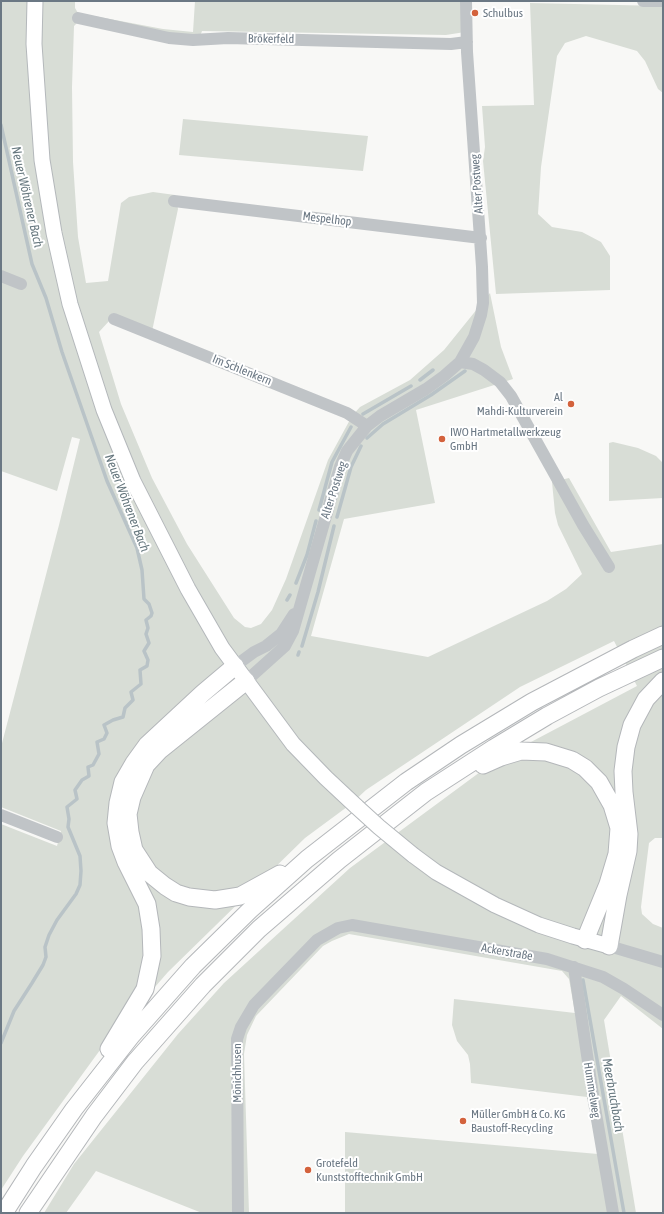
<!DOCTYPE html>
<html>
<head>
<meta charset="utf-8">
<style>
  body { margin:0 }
  #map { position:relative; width:664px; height:1214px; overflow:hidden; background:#f8f8f6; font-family:"Asap Condensed",sans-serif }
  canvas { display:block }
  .frame { position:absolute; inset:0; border:2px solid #6b7884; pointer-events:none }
</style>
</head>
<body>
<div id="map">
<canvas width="664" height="1214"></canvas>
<div class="frame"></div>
</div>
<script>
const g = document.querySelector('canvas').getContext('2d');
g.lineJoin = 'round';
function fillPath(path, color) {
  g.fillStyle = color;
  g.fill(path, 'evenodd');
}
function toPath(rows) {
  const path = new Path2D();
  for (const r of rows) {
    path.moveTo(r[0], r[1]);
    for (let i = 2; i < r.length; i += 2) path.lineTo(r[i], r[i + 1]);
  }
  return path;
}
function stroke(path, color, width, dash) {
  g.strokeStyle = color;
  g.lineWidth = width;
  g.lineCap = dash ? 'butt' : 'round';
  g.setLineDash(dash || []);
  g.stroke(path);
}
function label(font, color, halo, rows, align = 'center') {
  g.font = font + ' "Asap Condensed",sans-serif';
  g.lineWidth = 4;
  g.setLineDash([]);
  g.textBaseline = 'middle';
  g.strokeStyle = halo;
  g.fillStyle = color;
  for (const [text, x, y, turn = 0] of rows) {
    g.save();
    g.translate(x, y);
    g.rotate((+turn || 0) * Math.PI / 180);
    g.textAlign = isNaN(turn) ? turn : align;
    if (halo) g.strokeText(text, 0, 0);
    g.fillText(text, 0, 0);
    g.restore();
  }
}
fillPath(toPath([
  [1,1,75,1,75,8,78,13,163,29,193,32,195,1,464,1,465,32,446,35,202,31,197,45,77,23,74,26,72,87,73,162,78,237,86,283,108,281,121,203,129,197,153,192,175,195,178,209,151,336,110,320,99,332,121,404,152,478,187,544,234,618,245,627,251,628,261,624,272,610,286,579,328,460,352,416,360,407,410,380,444,350,490,293,501,347,513,379,416,410,435,503,344,519,311,636,428,657,547,601,566,589,582,574,558,525,555,513,552,482,569,478,611,552,663,544,663,838,655,838,649,843,641,907,642,914,653,924,663,928,663,1029,621,996,604,1020,636,1213,345,1213,345,1132,598,1154,587,1097,471,1083,470,1064,468,1055,457,1041,452,1025,454,999,575,1013,569,979,562,971,349,934,332,941,323,946,256,1016,247,1035,244,1054,249,1213,202,1213,96,1171,66,1213,44,1213,74,1164,178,1034,224,983,350,868,495,761,637,686,614,641,520,687,366,790,351,804,305,838,168,972,148,995,116,1028,23,1156,1,1190,1,824,57,846,61,831,1,807,1,747,59,525,80,439,72,437,57,491,1,471],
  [530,3,663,6,663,93,658,89,645,61,637,51,586,36,565,43,557,56,541,167,538,214,552,227,582,232,601,242,610,256,610,290,496,294,483,161,485,147,482,106,534,105],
  [183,119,368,136,363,171,179,155],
  [613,442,638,448,656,456,663,463,663,498,609,501,609,443]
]), '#d8ddd6');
stroke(toPath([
  [1,125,32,264,46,298,62,352,107,481,137,548,142,570,144,599,149,604,152,613,151,616,146,620,148,628,146,634,149,643,144,651,148,660,147,666,140,670,141,684,131,692,133,700,125,708,123,717,113,720,104,725,107,733,104,739,97,742,99,754,93,765,88,767,89,776,82,780,75,790,77,799,67,807,69,819,68,827,80,856,81,871,80,885,76,894,57,920,49,935,45,947,46,957,43,965,32,983,14,1011,1,1043],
  [420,380,433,370],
  [363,414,411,386],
  [367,438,383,424,431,395,465,371],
  [319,510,332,462,351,427],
  [337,517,351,467,361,446],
  [296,583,307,555,316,521],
  [287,600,290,595],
  [302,646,318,592,334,526],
  [298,655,299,652],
  [583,980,624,1213]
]), '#b9c3c7', 3.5);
const major = toPath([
  [35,1,34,44,42,160,54,233,70,304,104,410,133,481,188,589,222,648,293,744,326,778,357,807],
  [413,855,436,872,495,905,539,925,573,936,609,946]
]);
const highway = toPath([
  [246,681,160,750,146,765,132,797,128,814,130,832,134,850,149,873,165,886,176,893,189,897,215,900,240,896,280,874],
  [483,765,501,757,521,751,546,752,572,760,585,768,599,782,612,805,619,828,617,854,608,884,585,940],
  [609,946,618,895,628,851,629,834,624,792,623,771,626,747,632,725,646,699,663,681],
  [109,1049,145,989,152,956,151,929,147,904,126,862,120,846,116,823,118,803,123,782,134,763,147,745,203,693,235,666],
  [4,1213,34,1166,74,1109,132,1035,193,966,250,910,307,859,406,782,461,745,532,702,633,649,663,635],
  [28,1213,94,1116,135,1062,203,985,259,929,339,860,426,792,494,748,547,716,599,688,663,658]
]);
stroke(major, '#b4b8bb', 17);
stroke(highway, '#b4b7ba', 19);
stroke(toPath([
  [643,1,663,1],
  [78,18,169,38,193,40,228,38,451,44,467,42],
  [174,201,481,238],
  [1,276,21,284],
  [114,319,347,413,367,426],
  [460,362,473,364,484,370,500,382,511,396,583,525,609,567],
  [235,666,254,652,266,646,281,634,294,614],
  [246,681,285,646,293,631,340,467,347,451,367,426,380,416,426,389,444,376,460,362,474,337,481,315,483,303,482,267,467,52,466,1],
  [1,815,57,837],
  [609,946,663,962],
  [574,967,594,1102,613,1213],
  [238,1213,237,1039,241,1027,254,1005,317,940,338,928,352,925,547,959,603,977,624,989,663,1015]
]), '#c0c4c7', 12);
stroke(major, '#fff', 15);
stroke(highway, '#fff', 17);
const majorBridge = toPath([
  [357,807,379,827,413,855]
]);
stroke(majorBridge, '#b4b8bb', 17, []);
stroke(majorBridge, '#fff', 15);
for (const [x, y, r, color] of [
  [475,13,4,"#d3623c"],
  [571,404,4,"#d3623c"],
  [442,439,4,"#d3623c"],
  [463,1121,4,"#d3623c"],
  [308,1170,4,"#d3623c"]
]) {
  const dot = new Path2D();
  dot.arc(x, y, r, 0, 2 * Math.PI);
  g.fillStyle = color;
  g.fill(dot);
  stroke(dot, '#fff', 1.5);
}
label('12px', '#6b7884', '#fff', [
  ["Schulbus",483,13],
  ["Al",563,397,"right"],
  ["Mahdi-Kulturverein",563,411,"right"],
  ["IWO Hartmetallwerkzeug",450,432],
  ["GmbH",450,446],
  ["Müller GmbH & Co. KG",471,1114],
  ["Baustoff-Recycling",471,1128],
  ["Grotefeld",316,1163],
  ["Kunststofftechnik GmbH",316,1177]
], 'left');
label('12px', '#6b7884', '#fff', [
  ["Brökerfeld",271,39,1],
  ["Alter Postweg",477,184,-94],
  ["Mespelhop",327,219,7],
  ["Im Schlenkern",242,370,22],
  ["Alter Postweg",334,490,-72],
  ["Ackerstraße",507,952,10],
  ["Mönichhusen",237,1073,-90],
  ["Hummelweg",592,1090,81]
]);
label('italic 13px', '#67787f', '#fff', [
  ["Neuer Wöhrener Bach",27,197,77],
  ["Neuer Wöhrener Bach",127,503,69],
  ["Meerbruchbach",613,1095,80]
]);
</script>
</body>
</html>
